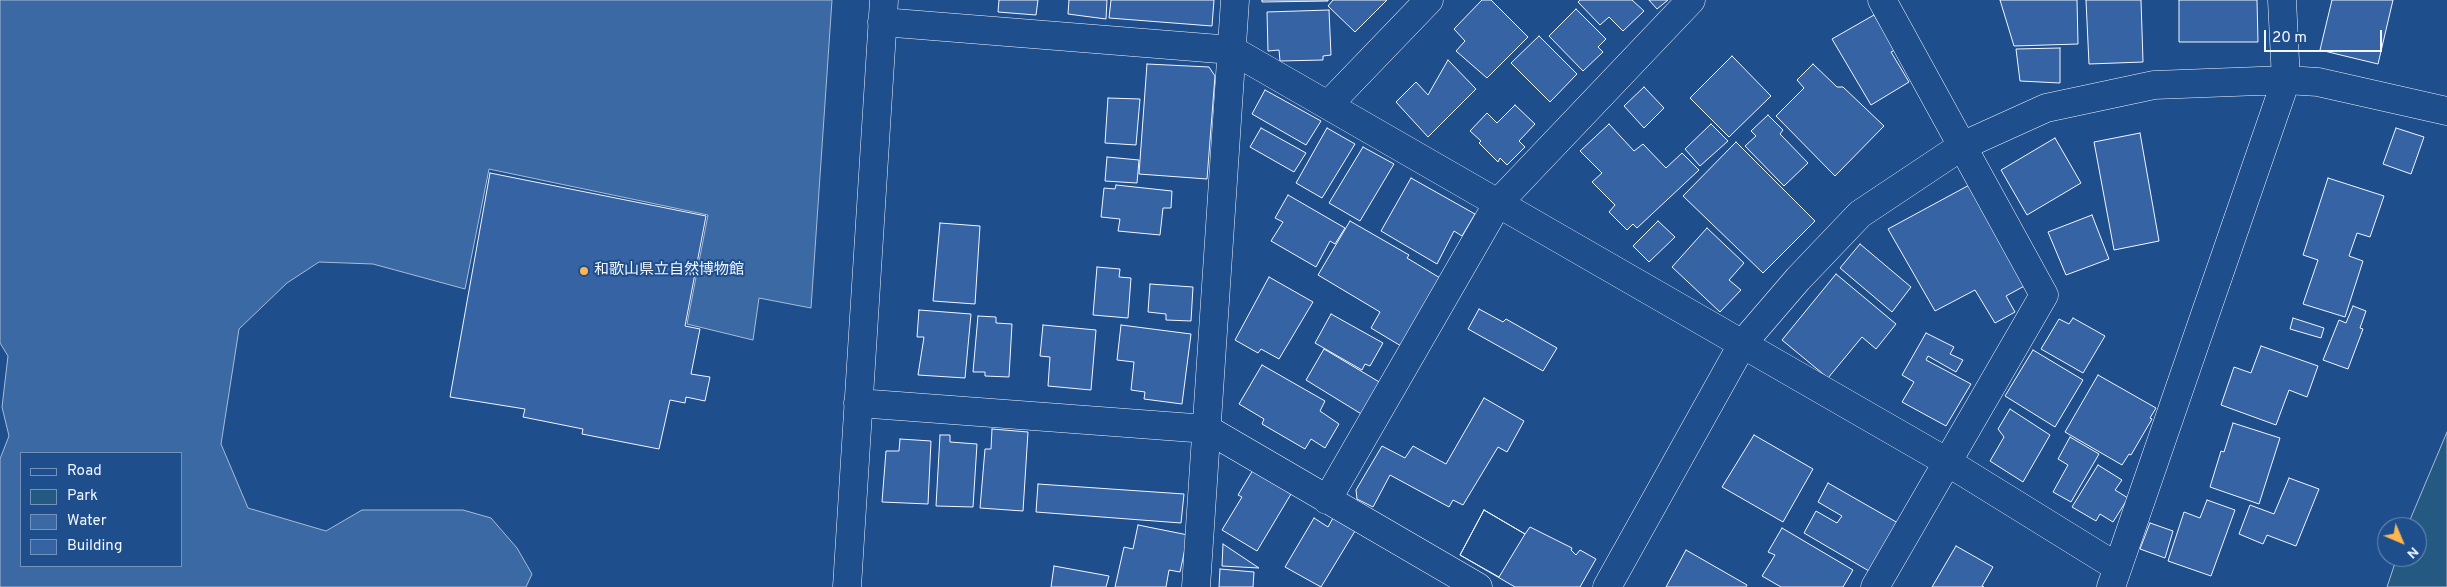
<!DOCTYPE html>
<html>
<head>
<meta charset="utf-8">
<style>
  body { margin:0 }
  #map { position:relative; width:2447px; height:587px; overflow:hidden; background:#1f4e8c; font-family:Overpass,sans-serif }
  canvas { display:block }
  .legend { position:absolute; left:20px; top:452px; width:162px; height:115px; box-sizing:border-box; background:#1f4e8c; border:1px solid #7391ba; margin:0; padding:6px 9px; list-style:none; font-size:15px; color:#f2f6ff }
  .legend li { display:flex; align-items:center; gap:10px; height:25px }
  .legend b { width:25px; border:1px solid #7391ba }
  .north { position:absolute; left:2377px; top:517px; width:50px; height:50px; box-sizing:border-box; background:#1f4e8c; border:1px solid #7391ba; border-radius:50%; rotate:135deg; font-size:14px; font-weight:700; line-height:20px; text-align:center; color:#f2f6ff }
  .north::after { content:''; display:block; margin:auto; width:18px; height:22px; background:#ffb74d; clip-path:polygon(50% 0,100% 100%,50% 72%,0 100%) }
  .scale { position:absolute; left:2264px; top:30px; width:118px; height:22px; box-sizing:border-box; border:2px solid #f2f6ff; border-top:0; padding-left:6px; font-size:15px; line-height:18px; white-space:nowrap; color:#f2f6ff; -webkit-text-stroke:4px #1f4e8c; paint-order:stroke }
</style>
</head>
<body>
<div id="map">
<canvas width="2447" height="587"></canvas>
<ul class="legend">
<li><b style="height:6px;background:#1f4e8c"></b>Road</li>
<li><b style="height:14px;background:#245a82"></b>Park</li>
<li><b style="height:14px;background:#3b69a3"></b>Water</li>
<li><b style="height:14px;background:#3563a3"></b>Building</li>
</ul>
<div class="north">N</div>
<div class="scale">20 m</div>
</div>
<script>
const g = document.querySelector('canvas').getContext('2d');
g.lineJoin = 'round';
function fillPath(path, color) {
  g.fillStyle = color;
  g.fill(path, 'evenodd');
}
function toPath(rows) {
  const path = new Path2D();
  for (const r of rows) {
    path.moveTo(r[0], r[1]);
    for (let i = 2; i < r.length; i += 2) path.lineTo(r[i], r[i + 1]);
  }
  return path;
}
function stroke(path, color, width, dash) {
  g.strokeStyle = color;
  g.lineWidth = width;
  g.lineCap = dash ? 'butt' : 'round';
  g.setLineDash(dash || []);
  g.stroke(path);
}
function label(font, color, halo, rows, align = 'center') {
  g.font = font + ' Overpass,"Noto Sans JP",sans-serif';
  g.lineWidth = 4;
  g.setLineDash([]);
  g.textBaseline = 'middle';
  g.strokeStyle = halo;
  g.fillStyle = color;
  for (const [text, x, y, turn = 0] of rows) {
    g.save();
    g.translate(x, y);
    g.rotate((+turn || 0) * Math.PI / 180);
    g.textAlign = isNaN(turn) ? turn : align;
    if (halo) g.strokeText(text, 0, 0);
    g.fillText(text, 0, 0);
    g.restore();
  }
}
const green = toPath([
  [2447,432,2447,587,2387,587,2397,557,2417,557,2417,527,2407,527,2447,432]
]);
fillPath(green, '#245a82');
stroke(green, '#a8bbd7', 1);
const water = toPath([
  [0,0,832,0,811,308,759,298,753,340,687,324,708,215,489,169,465,289,373,264,319,262,287,283,239,329,221,444,248,508,326,531,362,510,463,510,491,518,517,548,532,574,526,587,0,587,0,459,9,436,2,407,8,356,0,343,0,0],
  [21,453,181,453,181,566,21,566,21,453]
]);
fillPath(water, '#3b69a3');
stroke(water, '#a8bbd7', 1);
const building = toPath([
  [999,0,1038,0,1036,15,998,12,999,0],
  [1069,0,1107,0,1106,19,1068,14,1069,0],
  [1111,0,1214,0,1212,26,1109,18,1111,0],
  [1262,0,1328,0,1328,1,1262,2,1262,0],
  [1333,0,1387,0,1355,32,1328,6,1333,0],
  [1482,0,1491,0,1528,37,1487,78,1456,51,1465,41,1454,29,1482,0],
  [1580,0,1632,0,1644,11,1623,31,1609,17,1600,25,1578,2,1580,0],
  [1649,0,1668,0,1657,9,1649,0],
  [2000,0,2077,0,2078,44,2014,46,2000,0],
  [2086,0,2141,0,2143,62,2089,64,2086,0],
  [2179,0,2257,0,2258,42,2179,42,2179,0],
  [2332,0,2393,0,2378,64,2320,50,2332,0],
  [1576,9,1606,39,1598,47,1603,52,1583,71,1549,36,1576,9],
  [1329,10,1331,55,1323,56,1323,60,1280,61,1279,50,1268,51,1267,12,1329,10],
  [1874,15,1895,50,1891,52,1909,82,1871,105,1832,39,1874,15],
  [1539,36,1577,74,1550,102,1511,63,1539,36],
  [2060,48,2060,83,2020,81,2016,49,2060,48],
  [1732,56,1771,96,1729,137,1690,98,1732,56],
  [1448,60,1476,89,1428,137,1396,102,1416,82,1428,95,1448,60],
  [1147,64,1209,67,1215,76,1207,179,1139,174,1147,64],
  [1813,64,1837,87,1843,87,1884,126,1835,176,1776,116,1804,88,1797,80,1813,64],
  [1644,87,1664,108,1644,128,1624,106,1644,87],
  [1265,90,1321,121,1306,145,1252,114,1265,90],
  [1108,98,1140,99,1136,145,1105,143,1108,98],
  [1515,105,1535,124,1519,141,1525,147,1507,165,1500,158,1498,162,1479,143,1481,141,1470,131,1487,113,1497,123,1515,105],
  [1768,115,1783,130,1780,134,1808,163,1784,186,1745,146,1756,136,1751,131,1768,115],
  [1609,124,1634,151,1643,144,1666,168,1682,153,1699,170,1637,228,1633,224,1627,230,1609,212,1615,205,1592,182,1602,173,1580,151,1609,124],
  [1711,124,1728,141,1700,166,1685,149,1711,124],
  [1261,128,1306,153,1294,172,1250,147,1261,128],
  [1327,128,1355,144,1322,198,1296,183,1327,128],
  [2396,128,2424,137,2411,174,2383,164,2396,128],
  [2140,133,2159,241,2114,250,2094,142,2140,133],
  [2055,138,2081,183,2027,215,2001,170,2055,138],
  [1736,142,1815,221,1763,273,1683,196,1736,142],
  [1363,147,1394,164,1360,221,1329,203,1363,147],
  [1107,157,1139,160,1137,183,1105,181,1107,157],
  [490,173,706,216,685,326,700,329,691,374,710,377,705,401,686,397,685,403,670,400,659,449,582,434,583,429,523,417,525,409,450,397,490,173],
  [1411,178,1475,214,1462,236,1454,231,1437,264,1381,231,1411,178],
  [2328,178,2384,196,2370,237,2357,233,2349,256,2363,261,2345,317,2303,304,2318,260,2303,255,2328,178],
  [1973,183,2028,284,2006,296,2015,312,1995,323,1975,290,1935,311,1888,229,1973,183],
  [1116,185,1172,191,1171,208,1163,208,1160,235,1118,231,1120,219,1101,217,1104,188,1115,189,1116,185],
  [1288,195,1345,228,1335,244,1330,241,1316,267,1271,241,1283,222,1275,218,1288,195],
  [2092,215,2109,259,2066,275,2048,232,2092,215],
  [1350,221,1409,255,1407,258,1445,281,1401,346,1371,328,1380,312,1318,275,1350,221],
  [1658,221,1675,237,1649,262,1633,246,1658,221],
  [940,223,980,226,975,304,933,301,940,223],
  [1707,228,1744,263,1729,280,1741,290,1720,312,1672,267,1707,228],
  [1860,244,1911,287,1892,312,1840,268,1860,244],
  [1097,267,1120,269,1119,277,1131,278,1128,318,1093,315,1097,267],
  [1836,274,1896,324,1876,349,1862,337,1828,378,1782,340,1836,274],
  [1269,277,1313,302,1279,359,1261,349,1258,353,1235,340,1269,277],
  [1150,284,1193,287,1191,321,1166,320,1166,314,1148,312,1150,284],
  [2353,306,2366,311,2360,328,2363,329,2348,369,2323,360,2339,320,2346,323,2353,306],
  [1479,309,1503,322,1506,319,1557,348,1543,371,1468,329,1479,309],
  [919,310,971,314,965,378,918,375,924,337,917,337,919,310],
  [1331,314,1383,343,1370,366,1365,364,1362,370,1315,343,1331,314],
  [978,316,996,317,996,323,1012,324,1009,377,985,376,985,372,973,372,978,316],
  [2073,318,2105,336,2083,373,2041,349,2059,319,2069,324,2073,318],
  [2293,318,2324,328,2321,338,2290,329,2293,318],
  [1043,325,1096,330,1091,390,1048,386,1050,357,1040,356,1043,325],
  [1121,325,1191,334,1182,404,1144,399,1145,392,1131,390,1134,362,1117,360,1121,325],
  [1926,333,1954,347,1950,354,1963,360,1956,372,1928,356,1926,360,1971,384,1946,426,1902,402,1914,382,1902,375,1926,333],
  [2261,346,2318,366,2307,397,2289,390,2276,425,2221,405,2234,367,2251,373,2261,346],
  [1324,349,1381,383,1363,415,1306,380,1324,349],
  [2033,350,2083,380,2055,427,2005,396,2033,350],
  [1262,365,1325,401,1320,411,1339,424,1325,448,1311,439,1305,449,1262,424,1264,419,1239,404,1262,365],
  [2098,375,2156,408,2150,418,2152,419,2131,455,2129,454,2122,465,2065,432,2098,375],
  [1484,398,1524,421,1507,452,1498,447,1463,505,1453,500,1449,507,1390,475,1373,507,1357,499,1356,490,1382,446,1405,458,1413,446,1446,464,1484,398],
  [2010,409,2050,435,2023,482,1990,461,2004,437,1998,429,2010,409],
  [2233,423,2280,438,2259,504,2210,487,2221,451,2224,452,2233,423],
  [992,429,1028,432,1023,511,980,508,985,449,991,449,992,429],
  [940,435,950,435,950,442,977,444,973,507,936,506,940,435],
  [1754,435,1813,469,1783,522,1722,487,1754,435],
  [2070,437,2099,454,2071,502,2053,492,2068,465,2058,459,2070,437],
  [900,439,931,441,928,504,882,502,886,451,899,451,900,439],
  [2098,465,2122,480,2115,490,2128,498,2113,522,2100,514,2096,521,2072,507,2098,465],
  [1253,470,1291,494,1257,551,1222,530,1242,497,1238,495,1253,470],
  [2289,478,2319,489,2296,546,2267,535,2263,544,2239,534,2250,505,2274,514,2289,478],
  [1828,483,1898,523,1869,571,1804,533,1816,511,1837,523,1842,516,1818,502,1828,483],
  [1038,484,1184,494,1181,523,1036,512,1038,484],
  [2207,500,2235,510,2211,576,2168,561,2184,512,2200,518,2207,500],
  [1484,510,1525,534,1499,577,1460,555,1484,510],
  [1484,510,1525,534,1530,527,1572,548,1571,550,1576,555,1580,550,1596,559,1580,587,1515,587,1460,555,1484,510],
  [1314,518,1328,527,1333,518,1355,531,1321,587,1285,567,1314,518],
  [2150,523,2173,531,2165,558,2140,549,2150,523],
  [1138,525,1188,535,1180,572,1169,570,1166,587,1115,587,1124,547,1133,549,1138,525],
  [1782,528,1853,570,1843,587,1781,587,1762,576,1775,555,1768,552,1782,528],
  [1223,544,1259,568,1222,566,1223,544],
  [1956,546,1993,567,1982,586,1984,587,1932,587,1956,546],
  [1686,550,1747,585,1746,587,1666,587,1686,550],
  [1054,566,1109,576,1106,587,1051,587,1054,566],
  [1220,569,1254,572,1253,587,1219,587,1220,569]
]);
fillPath(building, '#3563a3');
stroke(building, '#f2f6ff', 1);
const minor = toPath([
  [882,22,1232,50,1949,463,2117,567],
  [1328,105,1429,0],
  [858,403,1207,429,1478,587],
  [1327,500,1498,203,1691,0],
  [847,587,884,0],
  [1196,587,1235,0],
  [1607,587,1743,343,1798,279,1860,214,1962,146,2046,108,2154,85,2286,80,2318,82,2447,111],
  [1875,587,2044,295,1882,0],
  [2111,587,2286,80,2282,0]
]);
stroke(minor, '#f2f6ff', 29);
stroke(minor, '#1f4e8c', 28);
for (const [x, y, r, color] of [
  [584,271,5,"#ffb74d"]
]) {
  const dot = new Path2D();
  dot.arc(x, y, r, 0, 2 * Math.PI);
  g.fillStyle = color;
  g.fill(dot);
  stroke(dot, '#1f4e8c', 2);
}
label('15px', '#f2f6ff', '#1f4e8c', [
  ["和歌山県立自然博物館",594,271]
], 'left');
</script>
</body>
</html>
